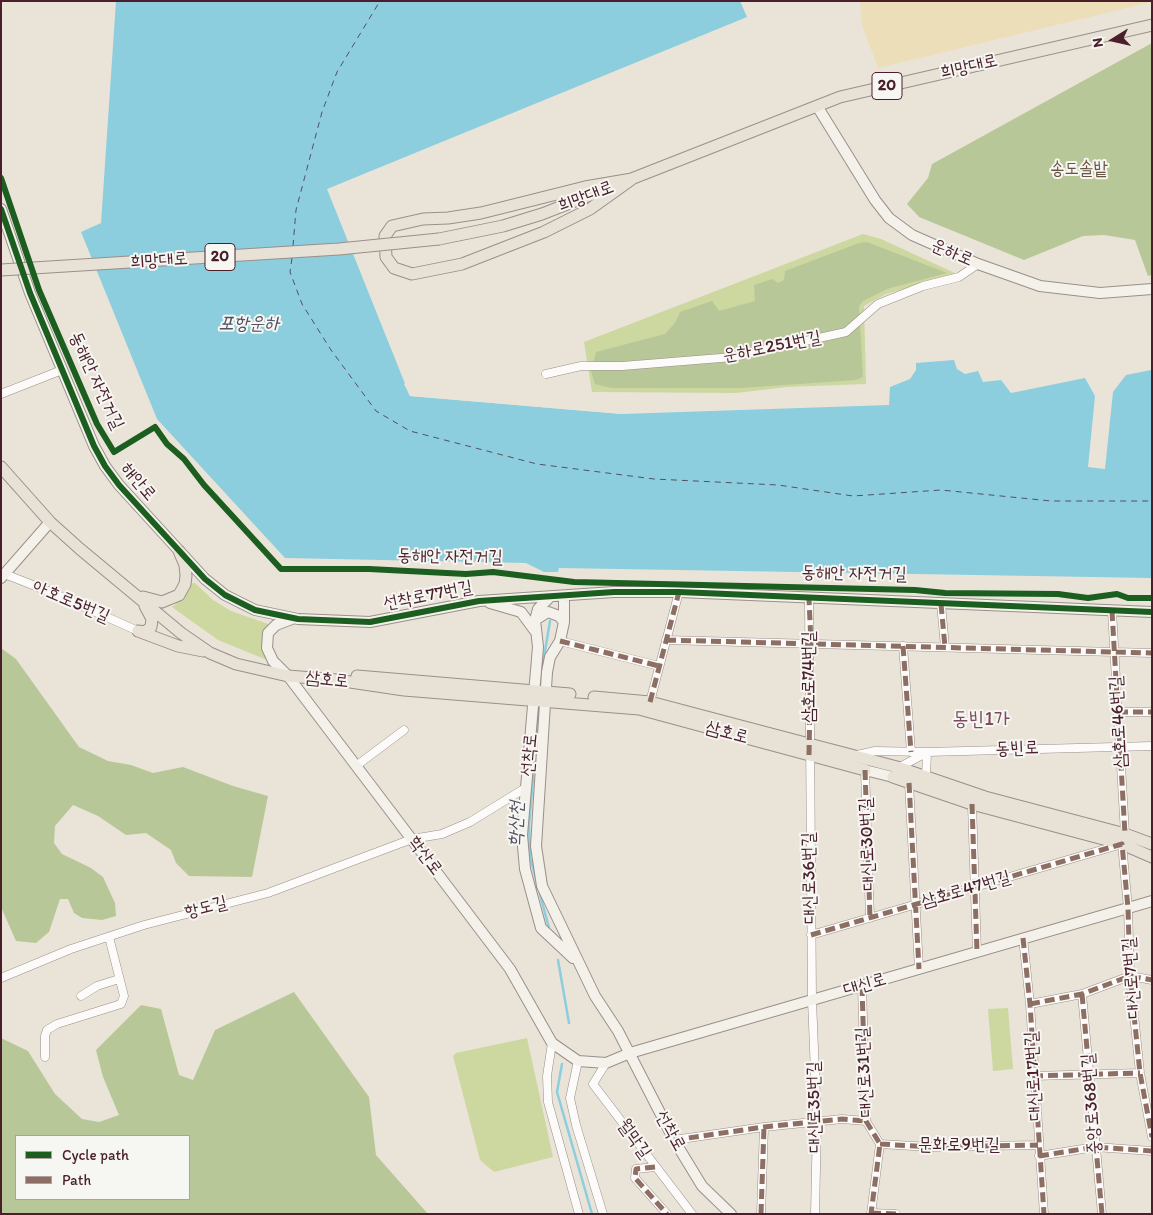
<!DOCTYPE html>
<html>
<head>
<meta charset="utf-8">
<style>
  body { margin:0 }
  #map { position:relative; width:1153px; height:1215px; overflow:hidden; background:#eae4d8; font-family:Itim,sans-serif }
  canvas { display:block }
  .frame { position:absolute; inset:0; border:2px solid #4a1f2b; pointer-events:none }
  .legend { position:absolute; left:15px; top:1135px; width:175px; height:65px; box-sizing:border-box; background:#f6f6f2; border:1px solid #b1a0a2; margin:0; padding:6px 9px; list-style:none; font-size:15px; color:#4a1f2b }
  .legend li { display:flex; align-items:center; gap:10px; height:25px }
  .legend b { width:25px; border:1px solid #b1a0a2 }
  .north { position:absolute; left:1088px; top:15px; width:50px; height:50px; -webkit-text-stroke:4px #f6f6f2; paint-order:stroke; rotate:260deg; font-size:14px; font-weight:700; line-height:20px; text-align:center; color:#4a1f2b }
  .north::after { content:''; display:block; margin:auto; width:18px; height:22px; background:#4a1f2b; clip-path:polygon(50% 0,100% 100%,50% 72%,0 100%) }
</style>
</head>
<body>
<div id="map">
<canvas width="1153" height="1215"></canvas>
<div class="frame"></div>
<ul class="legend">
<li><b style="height:6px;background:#1b5e20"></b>Cycle path</li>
<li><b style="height:6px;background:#8d6e63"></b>Path</li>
</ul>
<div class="north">N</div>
</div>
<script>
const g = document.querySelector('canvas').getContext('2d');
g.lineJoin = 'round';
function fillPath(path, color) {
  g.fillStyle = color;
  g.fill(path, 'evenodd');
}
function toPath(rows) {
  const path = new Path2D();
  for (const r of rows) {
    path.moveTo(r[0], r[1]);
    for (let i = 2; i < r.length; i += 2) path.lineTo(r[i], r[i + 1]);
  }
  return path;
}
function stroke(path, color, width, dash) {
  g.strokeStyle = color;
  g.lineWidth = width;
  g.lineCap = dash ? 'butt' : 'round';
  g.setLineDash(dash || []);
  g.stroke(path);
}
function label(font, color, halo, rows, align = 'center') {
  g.font = font + ' Itim,"Poor Story",sans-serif';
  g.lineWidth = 4;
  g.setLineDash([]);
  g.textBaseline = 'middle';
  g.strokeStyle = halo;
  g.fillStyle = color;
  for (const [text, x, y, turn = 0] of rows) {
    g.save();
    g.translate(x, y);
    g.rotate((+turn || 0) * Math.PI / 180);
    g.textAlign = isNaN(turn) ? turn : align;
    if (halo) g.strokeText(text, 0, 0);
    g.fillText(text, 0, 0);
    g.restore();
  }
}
fillPath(toPath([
  [863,234,881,239,957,274,886,294,864,306,866,384,787,387,736,393,592,392,584,342],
  [195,583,213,600,231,611,268,624,262,641,267,660,218,640,172,607,181,600,189,584],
  [1008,1008,1013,1069,993,1071,988,1009],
  [527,1038,553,1157,494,1172,480,1160,453,1056,456,1053]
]), '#cdd7a0');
fillPath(toPath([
  [1152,43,1152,275,1148,276,1135,240,1104,235,1083,236,1024,260,919,217,907,204,928,178,932,164],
  [867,242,947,273,887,289,863,301,859,306,863,377,856,380,741,388,611,388,595,384,591,371,596,352,665,334,675,323,680,312,712,301,719,311,755,301,754,285,772,279,778,283,784,280,785,271,859,243],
  [1,648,16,659,79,747,108,761,131,765,153,773,183,767,233,786,268,796,252,877,189,876,176,863,171,850,146,833,126,835,98,816,73,805,55,826,54,843,62,854,91,868,103,877,115,903,116,916,102,920,82,918,74,913,68,899,60,899,49,932,36,943,16,941,1,907],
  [294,992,369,1097,376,1155,428,1214,1,1214,1,1038,28,1051,55,1094,82,1119,99,1122,119,1115,103,1077,96,1050,141,1005,161,1009,179,1075,193,1080,215,1030],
  [16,1136,189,1136,189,1199,16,1199]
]), '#b8c798');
fillPath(toPath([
  [860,1,1152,1,1152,2,878,68,862,25]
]), '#ecdeb8');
fillPath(toPath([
  [116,1,740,1,747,17,327,189,410,396,622,414,889,405,890,387,910,379,916,370,916,363,954,360,957,369,965,374,978,371,983,382,1001,380,1011,393,1085,378,1095,396,1088,467,1105,469,1113,392,1126,375,1151,370,1152,578,559,568,558,572,544,572,526,563,285,558,157,419,81,232,101,223]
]), '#8ccede');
fillPath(toPath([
  [406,383,411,394,622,412,622,414,410,396,404,384]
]), '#eae4d8');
stroke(toPath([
  [542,669,550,621],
  [538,718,529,826,530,857,549,928],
  [558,960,569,1023],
  [562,1064,557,1092,592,1214]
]), '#8ccede', 2.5);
stroke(toPath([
  [293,246,296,210,322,112,337,72,380,1],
  [292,258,290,272,302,304,331,350,376,411,410,431,537,464,654,479,778,485,853,496,941,490,1051,501,1152,501]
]), '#525162', 1, [6, 5]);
const street = toPath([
  [546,374,581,366,622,366,733,357,846,332,878,304,923,286,959,277,978,264],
  [1,394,62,370],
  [2,573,53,593,138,631],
  [809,599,812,1000,817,1122,815,1214],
  [941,604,945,647],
  [1112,611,1125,834],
  [666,640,1152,653],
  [560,641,659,666],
  [903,646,911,752],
  [650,702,679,592],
  [1118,712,1152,712],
  [857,755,875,751,927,752,1152,746],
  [356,766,404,730],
  [896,769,926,753],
  [865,770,870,918],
  [926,777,927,752],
  [909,783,919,969],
  [972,804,977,952],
  [811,935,1122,844,1128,908,1130,976,1140,1073,1152,1137],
  [1023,938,1030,1004,1044,1214],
  [1,978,71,949,144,925,268,893,412,839,442,834,470,822,527,787],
  [862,986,866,1121,880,1144,871,1214],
  [1082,994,1102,1214],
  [81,996,97,986,119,979],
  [1030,1004,1082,994,1130,976,1152,980],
  [552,1043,547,1076,548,1102,579,1214],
  [45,1057,45,1036,47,1030,57,1024,121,1004,124,996,109,937],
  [578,1061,570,1098,576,1125,603,1214],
  [606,1063,593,1084,692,1214],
  [1033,1076,1140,1073],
  [674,1140,764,1127,842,1119,866,1121],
  [880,1144,931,1147,1038,1145],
  [1039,1156,1095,1147,1152,1151],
  [655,1167,636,1169,635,1178,667,1214],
  [871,1213,896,1214],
  [761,1214,764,1127]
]);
const secondary = toPath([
  [817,106,875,200,889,218,912,235,978,264,1040,286,1100,293,1152,289],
  [1,209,30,293,94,446,105,466,119,485,205,579,225,595,255,610,298,619,370,622,479,601,614,592,679,592,1152,612],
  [1,578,50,522],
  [564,596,564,622,560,641,550,657,547,672,536,846,542,886,595,996,618,1031,674,1140,702,1186,731,1214],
  [550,597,538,609,535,620,538,647,522,835,525,869,541,928,573,958],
  [490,603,521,612,535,631],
  [292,619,276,625,268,633,267,648,273,661,288,676,510,969,552,1043,578,1061,606,1063,630,1053,1152,901],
  [535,620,548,612,559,616,564,622],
  [865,770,893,777]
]);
const primary = toPath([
  [632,179,590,209,544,232,462,264,412,274,394,268,386,257,385,236,392,226,423,219,448,218,481,213,585,187,632,179],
  [439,239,503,226,542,214,840,97,1152,25],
  [1,467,50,522,80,549,181,633,210,653,236,664,288,676,337,680,404,690,639,709,865,770],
  [143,597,162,602,179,595,185,584,186,576,185,565,179,551],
  [138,631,178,646,203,651],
  [138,631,145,632,151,627,152,619,145,606],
  [357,676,570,694],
  [594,697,650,702,809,744,897,767,985,797,1125,834,1152,844],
  [893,777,972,804,1122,844,1152,857]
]);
stroke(street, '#998f8b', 9);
stroke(secondary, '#998f8b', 12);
stroke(primary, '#998f8b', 13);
stroke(street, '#fcfbf9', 8);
stroke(secondary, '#f4f1eb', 10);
stroke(primary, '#e8e1d5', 11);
const primaryBridge = toPath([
  [1,270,339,249,439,239]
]);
stroke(primaryBridge, '#998f8b', 13, []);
stroke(primaryBridge, '#e8e1d5', 11);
stroke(toPath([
  [941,604,945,647],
  [1112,611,1125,834],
  [666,640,1152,653],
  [560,641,659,666],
  [903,646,911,752],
  [650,702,679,592],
  [1118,712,1152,712],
  [809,755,811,643,809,599],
  [865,770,870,918],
  [909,783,919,969],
  [972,804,977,952],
  [811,935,1122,844,1128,908,1130,976,1140,1073,1152,1137],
  [1023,938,1030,1004,1044,1214],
  [862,986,866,1121,880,1144,871,1214],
  [1082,994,1102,1214],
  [1030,1004,1082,994,1130,976,1152,980],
  [1033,1076,1140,1073],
  [674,1140,764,1127,842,1119,866,1121],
  [880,1144,931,1147,1038,1145],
  [1039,1156,1095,1147,1152,1151],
  [655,1167,636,1169,635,1178,667,1214],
  [871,1213,896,1214],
  [761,1214,764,1127]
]), '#8d6e63', 5, [10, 5]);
stroke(toPath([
  [1,178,39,290,97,424,114,452,155,427,167,444,184,459,204,485,281,569,369,569,466,574,493,572,574,582,915,590,945,593,1058,594,1088,598,1117,594,1128,598,1152,598],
  [1,209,30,293,94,446,105,466,119,485,205,579,225,595,255,610,298,619,370,622,479,601,614,592,679,592,1152,612]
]), '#1b5e20', 6);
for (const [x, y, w] of [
  [887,86,30],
  [220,257,30]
]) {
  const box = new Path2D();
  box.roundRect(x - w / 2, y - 13.5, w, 27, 4);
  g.fillStyle = '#f6f6f2';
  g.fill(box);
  stroke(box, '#4a1f2b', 1);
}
label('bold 16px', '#4a1f2b', null, [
  ["20",887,86],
  ["20",220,257]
]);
label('18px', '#4a1f2b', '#f6f6f2', [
  ["희망대로",969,67,-13],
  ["희망대로",586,197,-21],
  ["운하로",952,253,23],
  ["희망대로",159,261,-4],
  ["운하로251번길",772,347,-11],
  ["동해안 자전거길",96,381,65],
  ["해안로",138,482,50],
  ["동해안 자전거길",450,557,1],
  ["동해안 자전거길",854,574,1],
  ["선착로77번길",428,596,-11],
  ["아호로5번길",71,602,23],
  ["삼호로74번길",809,677,-90],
  ["삼호로",327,680,6],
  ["삼호로46번길",1119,722,-93],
  ["삼호로",727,733,15],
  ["동빈로",1017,749,-2],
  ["선착로",530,755,-85],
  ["대신로30번길",868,844,-92],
  ["학산로",425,856,53],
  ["대신로36번길",810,878,-91],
  ["삼호로47번길",966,890,-16],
  ["항도길",206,908,-14],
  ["대신로7번길",1132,978,-94],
  ["대신로",865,985,-16],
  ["대신로31번길",865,1072,-93],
  ["대신로17번길",1034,1076,-93],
  ["중앙로368번길",1092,1104,-94],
  ["대신로35번길",815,1107,-91],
  ["선착로",670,1131,61],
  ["월막길",634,1139,54],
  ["문화로9번길",959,1145]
]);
label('18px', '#6a5340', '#f6f6f2', [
  ["송도솔밭",1079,169]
]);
label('italic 19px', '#525162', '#f6f6f2', [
  ["포항운하",249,324],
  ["학산천",517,824,-88]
]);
label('20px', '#7d4b61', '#f6f6f2', [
  ["동빈1가",981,720]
]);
</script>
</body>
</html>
